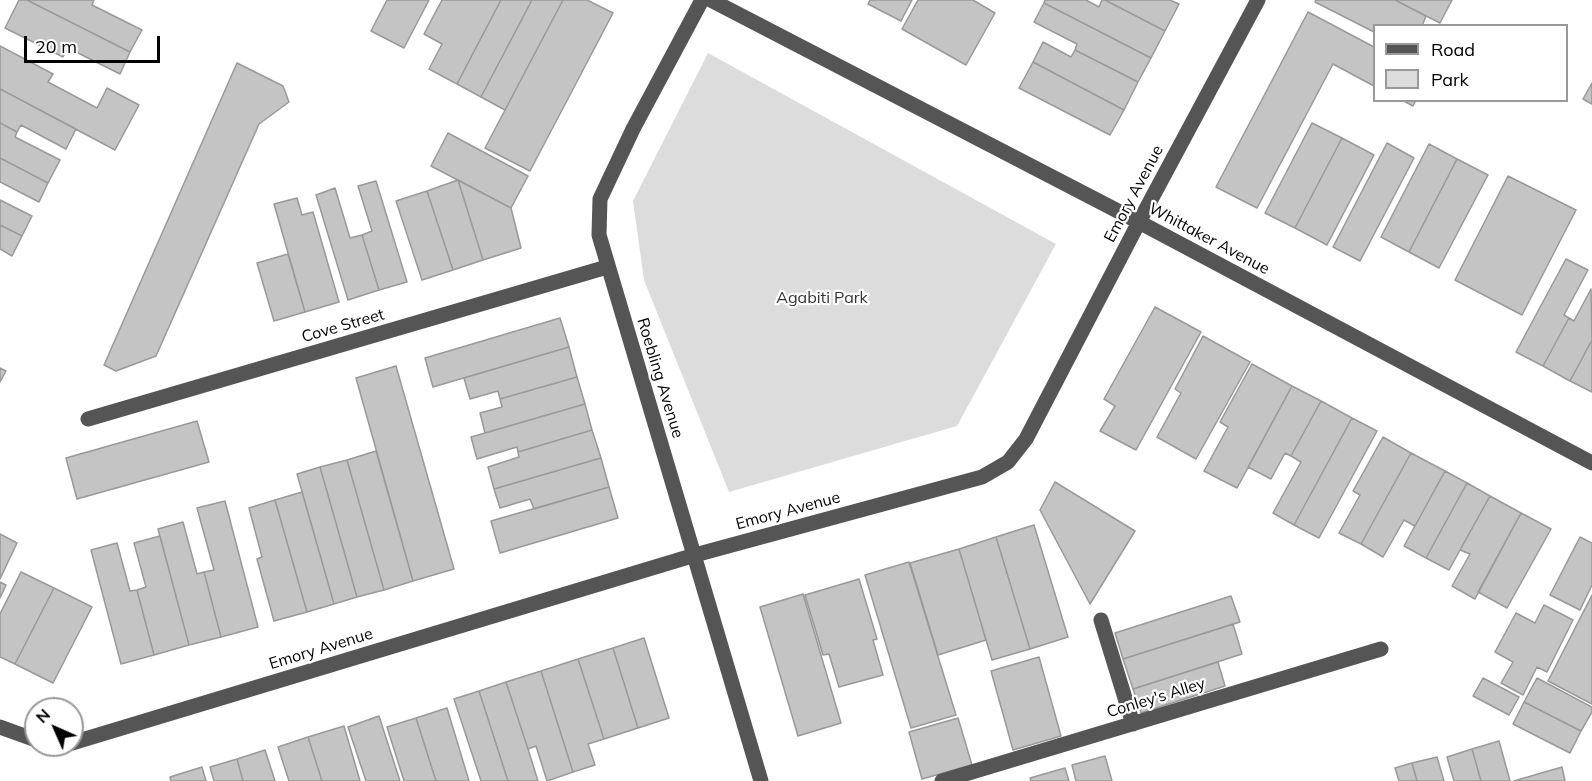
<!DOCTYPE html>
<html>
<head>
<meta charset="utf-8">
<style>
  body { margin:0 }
  #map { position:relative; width:1592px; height:781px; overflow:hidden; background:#fff; font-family:Mulish,sans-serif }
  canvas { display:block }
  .legend { position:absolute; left:1373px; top:24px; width:195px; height:78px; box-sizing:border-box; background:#fff; border:2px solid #999; margin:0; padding:8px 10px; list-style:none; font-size:18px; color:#000 }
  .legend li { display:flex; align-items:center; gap:12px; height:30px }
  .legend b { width:30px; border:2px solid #999 }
  .north { position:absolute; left:24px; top:697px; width:60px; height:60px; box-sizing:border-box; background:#fff; border:2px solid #999; border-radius:50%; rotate:315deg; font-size:16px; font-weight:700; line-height:24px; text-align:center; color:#000 }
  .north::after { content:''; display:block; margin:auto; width:21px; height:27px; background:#000; clip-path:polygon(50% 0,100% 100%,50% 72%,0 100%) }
  .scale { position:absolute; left:24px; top:36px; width:136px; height:27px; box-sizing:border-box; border:3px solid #000; border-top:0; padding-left:8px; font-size:18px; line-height:21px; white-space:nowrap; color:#000; -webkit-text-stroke:4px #fff; paint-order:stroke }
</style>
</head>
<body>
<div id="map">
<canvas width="1592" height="781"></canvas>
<ul class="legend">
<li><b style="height:8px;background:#555"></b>Road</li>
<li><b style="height:16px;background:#dcdcdc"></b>Park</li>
</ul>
<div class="north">N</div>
<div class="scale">20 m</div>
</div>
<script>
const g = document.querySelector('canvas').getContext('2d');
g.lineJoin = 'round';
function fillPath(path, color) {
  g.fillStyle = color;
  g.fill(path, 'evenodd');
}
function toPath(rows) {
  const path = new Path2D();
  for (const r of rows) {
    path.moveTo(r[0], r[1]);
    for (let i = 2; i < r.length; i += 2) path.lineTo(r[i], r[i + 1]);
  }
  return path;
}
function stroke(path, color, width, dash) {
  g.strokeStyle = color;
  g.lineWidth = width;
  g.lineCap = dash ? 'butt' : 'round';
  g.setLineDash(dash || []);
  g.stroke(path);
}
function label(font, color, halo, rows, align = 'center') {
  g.font = font + ' Mulish,sans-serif';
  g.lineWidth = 4.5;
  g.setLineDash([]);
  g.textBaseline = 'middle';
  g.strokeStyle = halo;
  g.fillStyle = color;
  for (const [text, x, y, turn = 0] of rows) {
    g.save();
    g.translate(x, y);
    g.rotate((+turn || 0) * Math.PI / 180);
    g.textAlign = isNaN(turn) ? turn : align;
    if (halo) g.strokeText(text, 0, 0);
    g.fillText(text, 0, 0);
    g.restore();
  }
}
fillPath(toPath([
  [708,53,1056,244,957,426,729,492,644,280,633,201]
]), '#dcdcdc');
const building = toPath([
  [19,0,27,0,130,52,120,74,68,48,63,57,5,28,19,0],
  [27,0,94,0,92,5,142,30,130,52,27,0],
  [387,0,429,0,404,48,371,31,387,0],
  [442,0,501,0,457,84,429,69,442,44,424,34,442,0],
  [501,0,532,0,481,97,457,84,501,0],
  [532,0,563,0,505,110,481,97,532,0],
  [563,0,587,0,613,13,530,171,485,148,563,0],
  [870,0,912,0,901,21,868,4,870,0],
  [918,0,973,0,995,13,966,65,902,29,918,0],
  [1045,0,1086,0,1099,7,1102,0,1105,0,1165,31,1151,58,1044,3,1045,0],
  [1105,0,1170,0,1179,4,1165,31,1105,0],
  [1316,0,1395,0,1426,16,1422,26,1374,26,1374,32,1315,2,1316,0],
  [1395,0,1452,0,1440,23,1395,0],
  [1044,3,1151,58,1138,82,1075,50,1077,44,1034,22,1044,3],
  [1308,12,1374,47,1374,86,1333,64,1257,208,1216,187,1308,12],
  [1043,42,1071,57,1075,50,1138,82,1124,110,1033,62,1043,42],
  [0,46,53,74,48,82,97,108,107,88,139,105,115,150,0,89,0,46],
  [1033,62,1124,110,1110,135,1019,88,1033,62],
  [237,63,283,86,289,102,259,124,156,356,116,371,104,365,237,63],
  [1592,83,1592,104,1583,99,1592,83],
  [0,89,76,129,66,149,21,125,17,132,0,123,0,89],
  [1402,100,1416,100,1413,106,1402,100],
  [0,123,17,132,15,137,60,160,48,183,0,158,0,123],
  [1312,123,1342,138,1295,228,1265,213,1312,123],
  [448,133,528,176,511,208,431,166,448,133],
  [1342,138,1374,155,1327,245,1295,228,1342,138],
  [1387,143,1414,158,1360,261,1333,247,1387,143],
  [1429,144,1457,159,1409,252,1381,237,1429,144],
  [0,158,48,183,39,202,0,182,0,158],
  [1457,159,1488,175,1439,268,1409,252,1457,159],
  [1508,176,1576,210,1522,315,1455,280,1508,176],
  [458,180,483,260,453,270,427,191,458,180],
  [458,180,511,208,521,248,483,260,458,180],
  [376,181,407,282,379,290,362,235,372,231,358,186,376,181],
  [335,188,350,238,362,235,379,290,348,300,316,195,335,188],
  [427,191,453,270,422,280,396,201,427,191],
  [297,198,302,215,313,212,339,302,305,312,274,204,297,198],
  [0,200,32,216,22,236,0,225,0,200],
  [0,225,22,236,12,256,0,249,0,225],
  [288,254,305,312,274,321,257,263,288,254],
  [1566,259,1588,270,1564,315,1569,318,1543,366,1516,352,1566,259],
  [1591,289,1592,340,1570,381,1543,366,1569,318,1574,321,1591,289],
  [1155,307,1201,332,1136,450,1100,431,1115,406,1104,399,1155,307],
  [560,318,569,347,433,387,425,358,560,318],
  [1203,336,1250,362,1196,459,1157,437,1181,393,1175,389,1203,336],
  [1592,340,1592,392,1570,381,1592,340],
  [569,347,577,377,500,399,498,391,470,399,464,378,569,347],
  [1252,364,1292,386,1237,488,1204,471,1228,427,1220,422,1252,364],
  [396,366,454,569,413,581,356,378,396,366],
  [0,368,6,371,0,382,0,368],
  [577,377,585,404,485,433,480,413,502,407,500,399,577,377],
  [1292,386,1321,401,1291,456,1285,453,1271,479,1248,467,1292,386],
  [1321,401,1352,418,1294,525,1273,513,1301,462,1291,456,1321,401],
  [585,404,592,430,518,452,517,447,477,459,471,437,585,404],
  [1352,418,1377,431,1319,538,1294,525,1352,418],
  [197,421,209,462,77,499,66,458,197,421],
  [592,430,601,458,494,489,488,467,519,457,518,452,592,430],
  [1383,437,1411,453,1361,544,1339,533,1360,495,1353,491,1383,437],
  [376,451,413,581,384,590,347,460,376,451],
  [1411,453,1445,471,1415,526,1404,520,1383,557,1361,544,1411,453],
  [601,458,609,487,534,509,530,499,500,508,494,489,601,458],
  [347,460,384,590,357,597,320,467,347,460],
  [320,467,357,597,334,604,297,474,320,467],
  [1445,471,1467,483,1426,558,1404,546,1445,471],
  [1055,482,1135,531,1090,604,1040,510,1055,482],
  [1467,483,1490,496,1449,570,1426,558,1467,483],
  [609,487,618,518,500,553,491,521,609,487],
  [302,492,334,604,307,612,275,500,302,492],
  [1490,496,1521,513,1475,599,1452,586,1470,554,1460,550,1490,496],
  [275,500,307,612,274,621,257,559,262,557,249,508,275,500],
  [225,501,258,627,221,637,204,572,214,570,197,508,225,501],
  [1521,513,1551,529,1507,608,1478,592,1521,513],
  [183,522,197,574,204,572,221,637,189,645,158,529,183,522],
  [1034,525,1068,637,1030,649,996,537,1034,525],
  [0,534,17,543,0,579,0,534],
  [160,536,189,645,154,655,137,590,146,587,134,543,160,536],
  [996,537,1030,649,992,660,959,549,996,537],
  [1580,537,1592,543,1592,585,1580,610,1550,595,1580,537],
  [117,543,130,591,137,590,154,655,121,664,91,550,117,543],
  [959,549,986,640,938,655,910,563,959,549],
  [909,562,956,715,911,728,865,575,909,562],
  [21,572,54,588,15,664,0,657,0,614,21,572],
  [859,579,877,639,873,640,883,675,839,687,829,654,823,655,805,595,859,579],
  [0,582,6,585,0,598,0,582],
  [54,588,92,607,53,683,15,664,54,588],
  [803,594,841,723,798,736,760,607,803,594],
  [1592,595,1592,704,1548,681,1592,595],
  [1231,596,1240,622,1123,659,1115,633,1231,596],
  [1544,605,1573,620,1547,672,1537,667,1523,695,1501,683,1513,662,1495,652,1516,613,1535,623,1544,605],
  [1233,624,1242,654,1133,689,1123,659,1233,624],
  [644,638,669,718,638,728,613,648,644,638],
  [613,648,638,728,604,739,578,659,613,648],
  [1039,657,1061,736,1013,750,991,671,1039,657],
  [578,659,604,739,588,744,595,765,573,772,541,671,578,659],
  [1218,662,1225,686,1141,713,1133,689,1218,662],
  [541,671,573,772,547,781,536,746,528,749,506,682,541,671],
  [1483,678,1519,697,1509,715,1473,696,1483,678],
  [1537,678,1592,707,1592,712,1581,731,1524,702,1537,678],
  [506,682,528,749,538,781,508,781,479,691,506,682],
  [479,691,508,781,481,781,454,699,479,691],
  [1524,702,1581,731,1570,753,1513,724,1524,702],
  [447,708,469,781,436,781,416,718,447,708],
  [379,716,400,781,366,781,348,727,379,716],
  [416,718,436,781,404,781,387,727,416,718],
  [958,718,972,765,922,779,909,732,958,718],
  [344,726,360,781,322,781,308,737,344,726],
  [308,737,322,781,289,781,278,747,308,737],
  [1499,741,1510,781,1481,781,1472,749,1499,741],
  [1472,749,1481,781,1454,781,1447,757,1472,749],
  [265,750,275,781,243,781,237,759,265,750],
  [1105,756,1112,781,1076,781,1072,765,1105,756],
  [1437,757,1444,781,1417,781,1412,763,1437,757],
  [237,759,243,781,214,781,210,767,237,759],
  [1412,763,1417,781,1399,781,1395,768,1412,763],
  [202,767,206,781,171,781,170,777,202,767],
  [1562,767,1565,781,1514,781,1562,767],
  [1065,768,1069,781,1031,781,1030,778,1065,768]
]);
fillPath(building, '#c4c4c4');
stroke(building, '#999', 1.5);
stroke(toPath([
  [702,0,633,129,600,199,599,235,761,781],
  [711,0,1139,222,1592,463],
  [88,419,607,267],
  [1101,620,1133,724],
  [0,727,36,740],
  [72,743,695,555,982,477,1008,462,1026,439,1139,222,1258,0],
  [49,745,55,748,64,745],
  [942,781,1381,649]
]), '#555', 15);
label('16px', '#000', '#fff', [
  ["Emory Avenue",1134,194,-62],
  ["Whittaker Avenue",1209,239,28],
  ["Cove Street",343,326,-16],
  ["Roebling Avenue",660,378,73],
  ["Emory Avenue",788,511,-15],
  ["Emory Avenue",321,649,-17],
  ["Conley's Alley",1156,698,-17]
]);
label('16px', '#333', '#fff', [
  ["Agabiti Park",822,298]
]);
</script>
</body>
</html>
